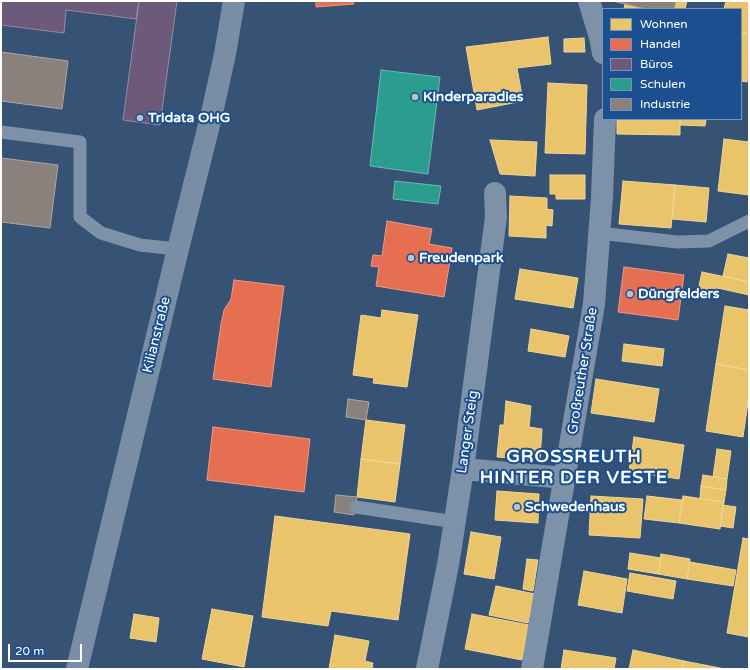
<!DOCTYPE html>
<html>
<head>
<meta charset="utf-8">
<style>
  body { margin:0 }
  #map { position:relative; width:750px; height:670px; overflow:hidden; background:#365274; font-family:"Varela Round",sans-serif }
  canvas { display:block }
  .frame { position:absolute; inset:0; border:2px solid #fff; pointer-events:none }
  .legend { position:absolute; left:602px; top:8px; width:140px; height:112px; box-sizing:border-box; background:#1b4f8f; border:1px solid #7695bc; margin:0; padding:5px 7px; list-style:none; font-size:12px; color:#fff }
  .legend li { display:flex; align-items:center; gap:8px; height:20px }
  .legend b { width:20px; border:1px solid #7695bc }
  .scale { position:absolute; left:8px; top:644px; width:74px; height:18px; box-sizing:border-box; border:2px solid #fff; border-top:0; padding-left:5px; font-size:12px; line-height:14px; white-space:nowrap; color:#fff; -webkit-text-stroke:3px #1b4f8f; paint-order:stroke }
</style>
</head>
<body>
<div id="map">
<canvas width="750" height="670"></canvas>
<div class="frame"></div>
<ul class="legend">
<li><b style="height:11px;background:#e9c46a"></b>Wohnen</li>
<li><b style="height:11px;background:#e76f51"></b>Handel</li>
<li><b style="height:11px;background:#6d597a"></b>Büros</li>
<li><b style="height:11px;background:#2a9d8f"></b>Schulen</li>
<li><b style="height:11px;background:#8a817c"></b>Industrie</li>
</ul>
<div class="scale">20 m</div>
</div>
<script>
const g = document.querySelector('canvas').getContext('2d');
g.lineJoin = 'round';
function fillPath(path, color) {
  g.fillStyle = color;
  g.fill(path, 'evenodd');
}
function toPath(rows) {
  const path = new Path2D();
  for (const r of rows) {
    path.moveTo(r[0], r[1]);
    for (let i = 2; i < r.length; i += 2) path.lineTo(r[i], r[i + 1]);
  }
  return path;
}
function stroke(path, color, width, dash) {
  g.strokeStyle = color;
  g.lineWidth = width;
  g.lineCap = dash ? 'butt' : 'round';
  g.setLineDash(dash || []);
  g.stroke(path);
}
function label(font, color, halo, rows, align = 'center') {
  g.font = font + ' "Varela Round",sans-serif';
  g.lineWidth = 4;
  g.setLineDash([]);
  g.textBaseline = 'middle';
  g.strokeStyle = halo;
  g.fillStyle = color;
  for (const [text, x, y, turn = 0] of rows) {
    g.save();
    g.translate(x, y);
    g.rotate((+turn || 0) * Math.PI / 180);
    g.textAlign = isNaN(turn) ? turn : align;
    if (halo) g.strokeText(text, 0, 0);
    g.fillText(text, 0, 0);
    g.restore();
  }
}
const homes = toPath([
  [676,1,687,1,685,9,674,9,676,1],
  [726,1,749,1,749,34,741,32,741,9,724,9,726,1],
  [625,4,646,9,624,9,625,4],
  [741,32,749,34,749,74,747,82,741,81,741,32],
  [548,37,551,64,517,68,523,101,477,110,466,47,548,37],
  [584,38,585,52,564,52,564,39,584,38],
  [548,83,587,85,585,154,545,153,548,83],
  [617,119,680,119,680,135,617,134,617,119],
  [680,119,706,119,705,126,680,125,680,119],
  [724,139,749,142,749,195,718,191,724,139],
  [490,140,537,142,535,176,500,174,490,140],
  [550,175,585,175,585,199,556,199,556,194,550,194,550,175],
  [623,181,675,185,671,228,619,224,623,181],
  [675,185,709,188,706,222,672,219,675,185],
  [510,196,547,198,547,209,553,210,552,226,546,225,546,238,509,236,510,196],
  [728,254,749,258,749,282,723,276,728,254],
  [520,269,578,278,573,308,515,299,520,269],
  [702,272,749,282,749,295,718,288,716,299,697,295,702,272],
  [725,306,749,310,749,370,716,364,725,306],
  [382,310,418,315,407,387,373,383,374,378,353,375,361,315,381,318,382,310],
  [531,329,569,336,565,357,528,351,531,329],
  [624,344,664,349,662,366,622,361,624,344],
  [716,364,749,370,749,395,743,437,706,431,716,364],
  [596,379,659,389,654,422,591,413,596,379],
  [506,401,531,406,529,427,542,429,540,460,497,457,500,425,504,425,506,401],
  [366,420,405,425,400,464,361,459,366,420],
  [634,437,684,445,679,479,629,471,634,437],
  [717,449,731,451,727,479,713,477,717,449],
  [361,459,400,464,395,502,357,497,361,459],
  [703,475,727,479,726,490,701,486,703,475],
  [701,486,726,490,724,502,700,498,701,486],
  [497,491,539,494,538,523,495,520,497,491],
  [591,496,643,499,640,538,589,535,591,496],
  [647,496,682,500,679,523,644,519,647,496],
  [683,496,724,502,720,529,679,523,683,496],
  [723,505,736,507,733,528,720,526,723,505],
  [275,516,410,534,398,620,331,611,328,626,262,617,275,516],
  [471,532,501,537,494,579,464,574,471,532],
  [743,538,749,539,749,637,727,633,743,538],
  [630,553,661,558,658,574,628,569,630,553],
  [661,554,690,559,687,579,658,574,661,554],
  [527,559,538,560,533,591,523,589,527,559],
  [690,562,736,570,733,586,687,579,690,562],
  [584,571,627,579,622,613,578,605,584,571],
  [630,573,676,581,673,599,627,591,630,573],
  [496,586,535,594,528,623,489,615,496,586],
  [212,609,253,616,244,667,202,659,212,609],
  [134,614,159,618,156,642,130,638,134,614],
  [472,614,529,625,522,660,465,649,472,614],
  [335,635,369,641,365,661,373,663,372,669,329,669,335,635],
  [564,650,616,658,614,669,561,669,564,650],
  [633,650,684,661,682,669,629,669,633,650],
  [684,661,725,669,682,669,684,661]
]);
fillPath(homes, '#e9c46a');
stroke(homes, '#f0d697', 1);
const shops = toPath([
  [316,1,353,1,354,4,316,7,316,1],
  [387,221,432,229,429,244,452,248,444,297,376,286,379,267,371,266,372,261,373,255,382,256,387,221],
  [624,267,684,275,678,320,618,312,624,267],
  [234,280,284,286,271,387,213,379,221,324,224,310,231,299,234,280],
  [213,427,310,439,304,492,207,480,213,427]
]);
fillPath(shops, '#e76f51');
stroke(shops, '#ee9a85', 1);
const offices = toPath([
  [1,1,139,1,136,19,66,10,64,33,1,25,1,1],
  [139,1,177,1,160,125,123,120,139,1]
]);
fillPath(offices, '#6d597a');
stroke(offices, '#998ba2', 1);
const schools = toPath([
  [381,70,440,77,428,174,370,166,381,70],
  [395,181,441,186,438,204,393,199,395,181]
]);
fillPath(schools, '#2a9d8f');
stroke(schools, '#6abab1', 1);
const industry = toPath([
  [612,1,676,1,674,9,646,9,612,1],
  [1,52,68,61,62,109,1,101,1,52],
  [1,158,58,165,50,228,1,222,1,158],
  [348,399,369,402,366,420,346,417,348,399],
  [336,495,357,497,354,515,334,512,336,495]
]);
fillPath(industry, '#8a817c');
stroke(industry, '#ada7a3', 1);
stroke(toPath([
  [1,132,80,142,80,217,101,233,140,245,177,249],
  [599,233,677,242,709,241,749,221],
  [356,507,455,522]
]), '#7d92a8', 13);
stroke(toPath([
  [589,1,600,37,603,53],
  [463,469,565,478],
  [427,669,448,565,463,469,496,217,495,193],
  [532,669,594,304,602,197,605,119]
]), '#7d92a8', 22);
stroke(toPath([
  [77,669,176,257,212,113,225,54,234,1]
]), '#798da4', 22);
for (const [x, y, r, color] of [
  [415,97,4,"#b9c2ce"],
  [140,118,4,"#b9c2ce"],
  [411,258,4,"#b9c2ce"],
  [630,294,4,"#b9c2ce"],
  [517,507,4,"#b9c2ce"]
]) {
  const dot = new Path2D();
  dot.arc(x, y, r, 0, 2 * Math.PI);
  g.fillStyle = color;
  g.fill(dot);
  stroke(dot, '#1b4f8f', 1.5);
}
label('bold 14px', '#fff', '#1b4f8f', [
  ["Kinderparadies",423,97],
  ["Tridata OHG",148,118],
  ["Freudenpark",419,258],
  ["Düngfelders",638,294],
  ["Schwedenhaus",525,507]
], 'left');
label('14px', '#fff', '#1b4f8f', [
  ["Kilianstraße",157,335,-76],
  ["Großreuther Straße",583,371,-81],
  ["Langer Steig",468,432,-82]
]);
g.letterSpacing = '1px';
label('bold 18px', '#fff', '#1b4f8f', [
  ["GROSSREUTH",574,457],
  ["HINTER DER VESTE",574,478]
]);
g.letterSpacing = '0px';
</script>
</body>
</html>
